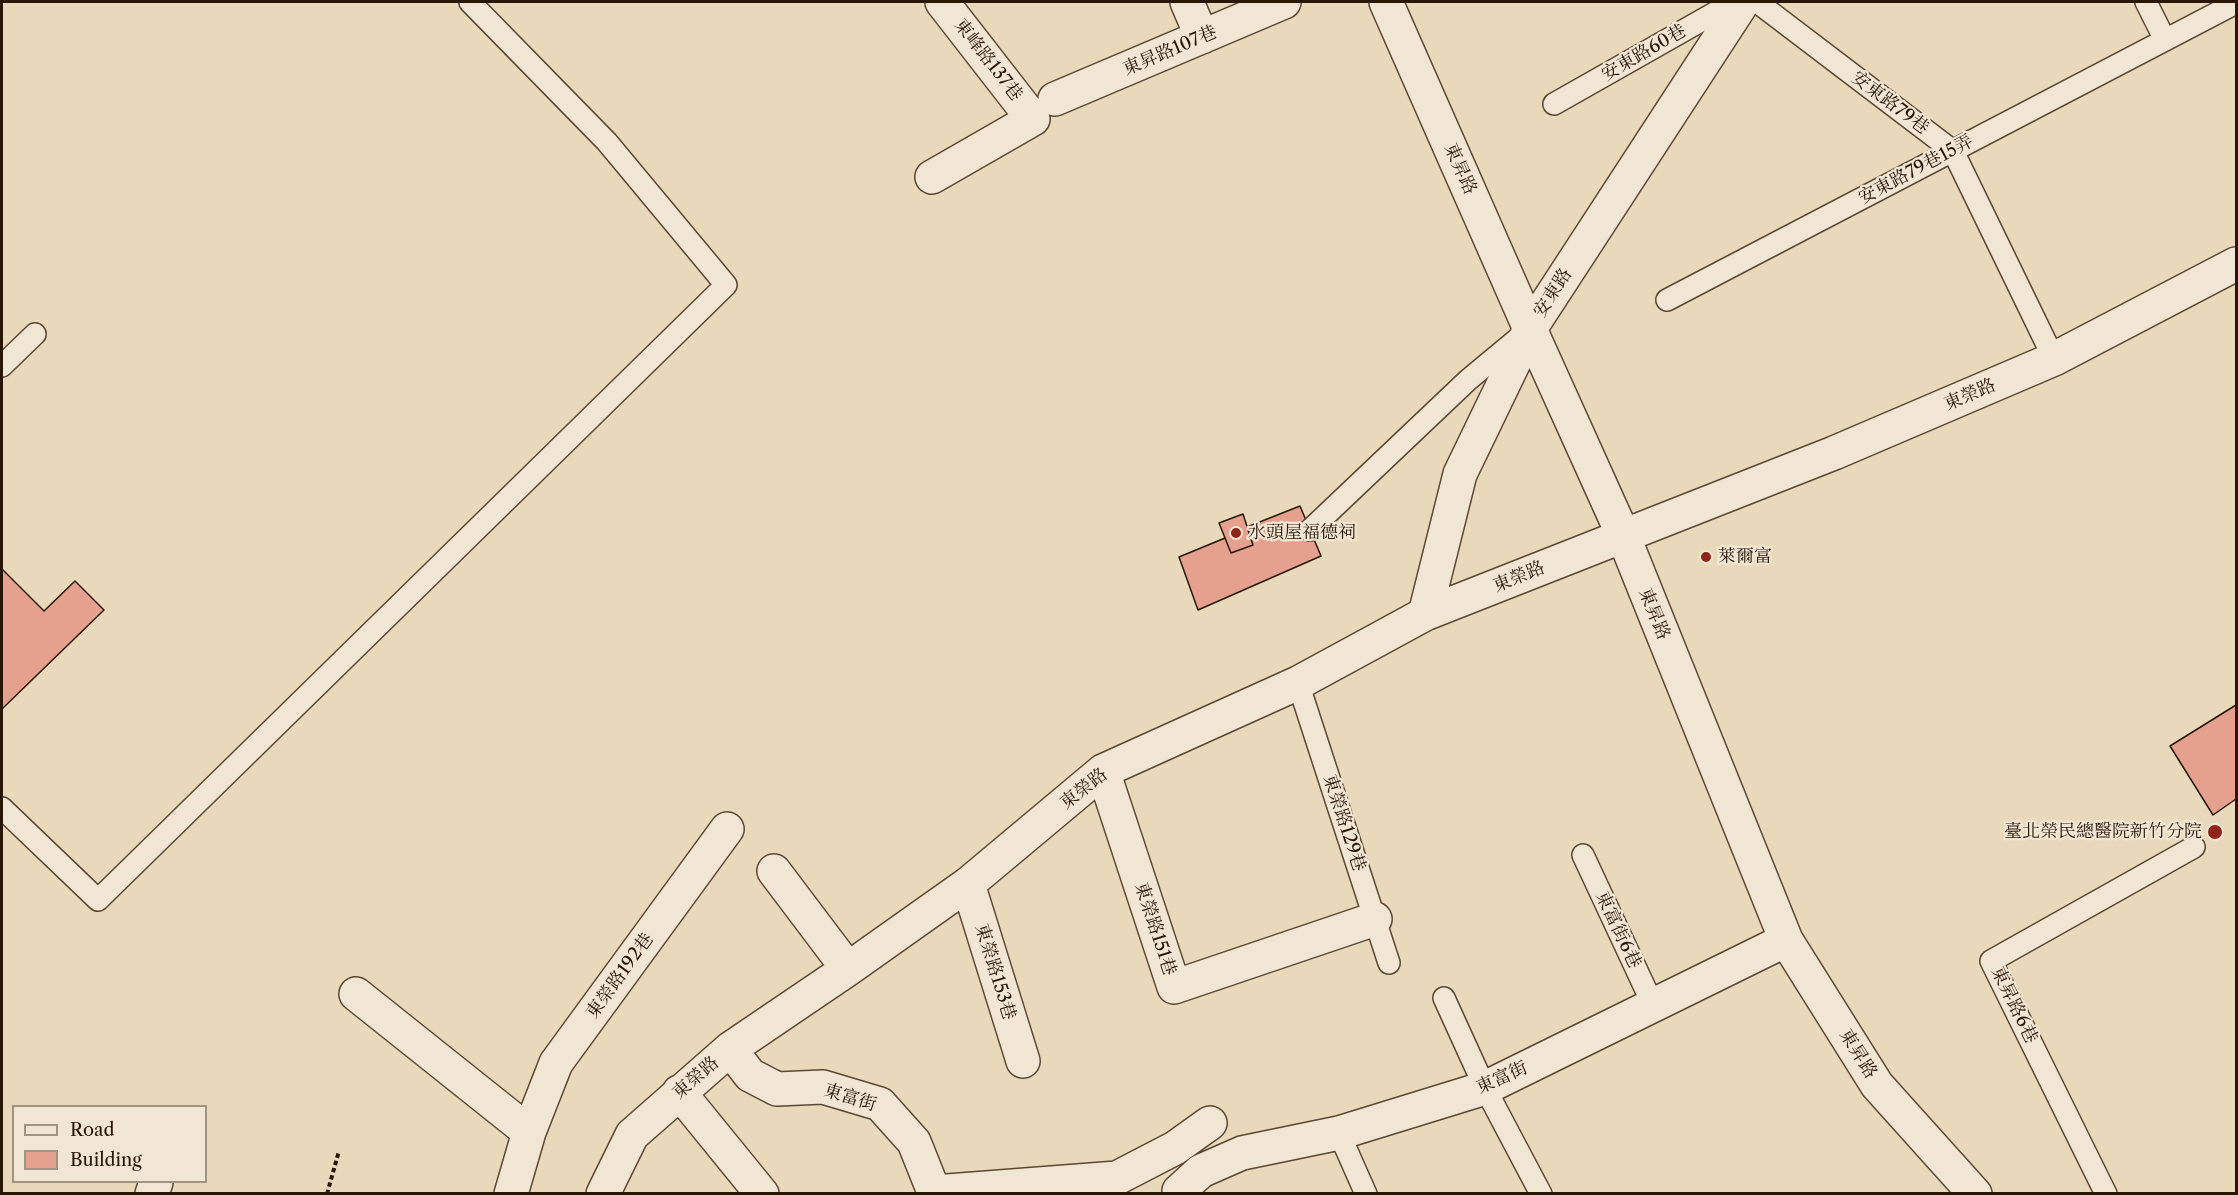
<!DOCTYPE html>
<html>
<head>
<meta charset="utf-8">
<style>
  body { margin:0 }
  #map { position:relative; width:2238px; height:1195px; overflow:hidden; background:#e9d9bb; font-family:"Libre Caslon Text",serif }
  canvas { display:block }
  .frame { position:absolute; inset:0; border:3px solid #291706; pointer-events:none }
  .legend { position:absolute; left:12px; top:1105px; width:195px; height:78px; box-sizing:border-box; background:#f1e6d3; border:2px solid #a19381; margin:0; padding:8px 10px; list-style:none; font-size:18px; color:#291706 }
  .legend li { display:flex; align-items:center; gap:12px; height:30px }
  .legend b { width:30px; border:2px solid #a19381 }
</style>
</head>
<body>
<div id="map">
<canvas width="2238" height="1195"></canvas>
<div class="frame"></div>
<ul class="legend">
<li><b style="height:8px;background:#f1e6d3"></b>Road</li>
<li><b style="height:16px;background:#e5a18e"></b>Building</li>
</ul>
</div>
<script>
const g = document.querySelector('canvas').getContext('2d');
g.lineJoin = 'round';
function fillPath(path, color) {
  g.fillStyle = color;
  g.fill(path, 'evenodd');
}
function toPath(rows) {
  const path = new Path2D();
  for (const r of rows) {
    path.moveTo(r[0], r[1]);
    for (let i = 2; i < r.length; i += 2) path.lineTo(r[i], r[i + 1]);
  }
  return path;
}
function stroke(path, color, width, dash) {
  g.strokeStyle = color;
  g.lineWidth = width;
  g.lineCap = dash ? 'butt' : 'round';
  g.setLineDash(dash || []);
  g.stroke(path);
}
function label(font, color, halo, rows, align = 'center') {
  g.font = font + ' "Libre Caslon Text","Noto Serif TC",serif';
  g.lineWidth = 4.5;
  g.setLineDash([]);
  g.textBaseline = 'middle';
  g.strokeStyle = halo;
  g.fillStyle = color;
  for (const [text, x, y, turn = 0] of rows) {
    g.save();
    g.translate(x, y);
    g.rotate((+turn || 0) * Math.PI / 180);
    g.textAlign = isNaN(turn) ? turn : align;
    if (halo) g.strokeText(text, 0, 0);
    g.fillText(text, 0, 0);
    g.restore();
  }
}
const building = toPath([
  [1300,506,1321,556,1198,610,1179,557,1225,538,1231,553,1253,545,1247,527,1300,506],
  [1243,514,1253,545,1231,553,1219,523,1243,514],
  [2,569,44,611,75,581,104,610,2,709,2,569],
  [2236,705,2236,799,2213,815,2170,746,2236,705]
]);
fillPath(building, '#e5a18e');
stroke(building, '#291706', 1.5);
const service = toPath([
  [1757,2,1953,151,2054,359],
  [2146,2,2165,40],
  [1554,104,1734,2],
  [1667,300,2236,3],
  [2,366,35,334],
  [1310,530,1468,380,1521,336],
  [1298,683,1389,963],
  [2,808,98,900,726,285,607,142,470,2],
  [1583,855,1653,1005],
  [1444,998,1485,1088,1541,1194],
  [1339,1133,1366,1194],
  [2106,1194,1991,961,2194,847]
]);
const minor = toPath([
  [1187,2,1202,37],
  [1386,2,1530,329,1623,535,1786,940,1877,1085,1975,1194],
  [1055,99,1284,2],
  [932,177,1033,119,942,2],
  [1425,614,1460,474,1530,329,1743,2],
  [1103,771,1174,987,1375,919],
  [774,871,848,969],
  [968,884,1023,1061],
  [356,994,529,1132],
  [730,1049,750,1075,777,1089,823,1087,880,1104,914,1142,934,1192,1117,1178,1175,1148,1210,1123],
  [679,1092,762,1194],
  [152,1194,156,1182],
  [511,1194,529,1132,556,1063,727,829],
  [603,1194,632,1135,730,1049,848,969,968,884,1103,771,1298,683,1425,614,1834,453,2054,359,2236,264],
  [1181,1194,1179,1191,1201,1171,1242,1153,1339,1133,1485,1088,1786,940]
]);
stroke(service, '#594833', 24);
stroke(minor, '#594833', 36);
stroke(toPath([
  [327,1194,339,1151]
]), '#291706', 4, [4.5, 3]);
stroke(service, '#f1e6d3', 21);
stroke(minor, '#f1e6d3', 33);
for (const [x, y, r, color] of [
  [1236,533,6,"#8f2418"],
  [1706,557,6,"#8f2418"],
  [2215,832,8,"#8f2418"]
]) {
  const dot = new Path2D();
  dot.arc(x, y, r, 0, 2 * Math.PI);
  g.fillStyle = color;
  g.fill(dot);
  stroke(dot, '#f1e6d3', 2);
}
label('18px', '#291706', '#f1e6d3', [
  ["東昇路107巷",1170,51,-23],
  ["安東路60巷",1644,53,-30],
  ["東峰路137巷",988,60,52],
  ["安東路79巷",1890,103,37],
  ["東昇路",1460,169,66],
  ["安東路79巷15弄",1916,170,-28],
  ["安東路",1553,293,-57],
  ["東榮路",1970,395,-23],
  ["東榮路",1519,577,-22],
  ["東昇路",1654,614,68],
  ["東榮路",1084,789,-38],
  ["東榮路129巷",1344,823,72],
  ["東榮路151巷",1155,929,72],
  ["東富街6巷",1618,930,65],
  ["東榮路153巷",995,972,73],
  ["東榮路192巷",620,976,-54],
  ["東昇路6巷",2014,1005,64],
  ["東昇路",1858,1054,58],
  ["東榮路",696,1078,-41],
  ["東富街",1502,1078,-24],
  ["東富街",850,1098,17]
]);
label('18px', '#291706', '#f1e6d3', [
  ["水頭屋福德祠",1248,533],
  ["萊爾富",1718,557],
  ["臺北榮民總醫院新竹分院",2202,832,"right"]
], 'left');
</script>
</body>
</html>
